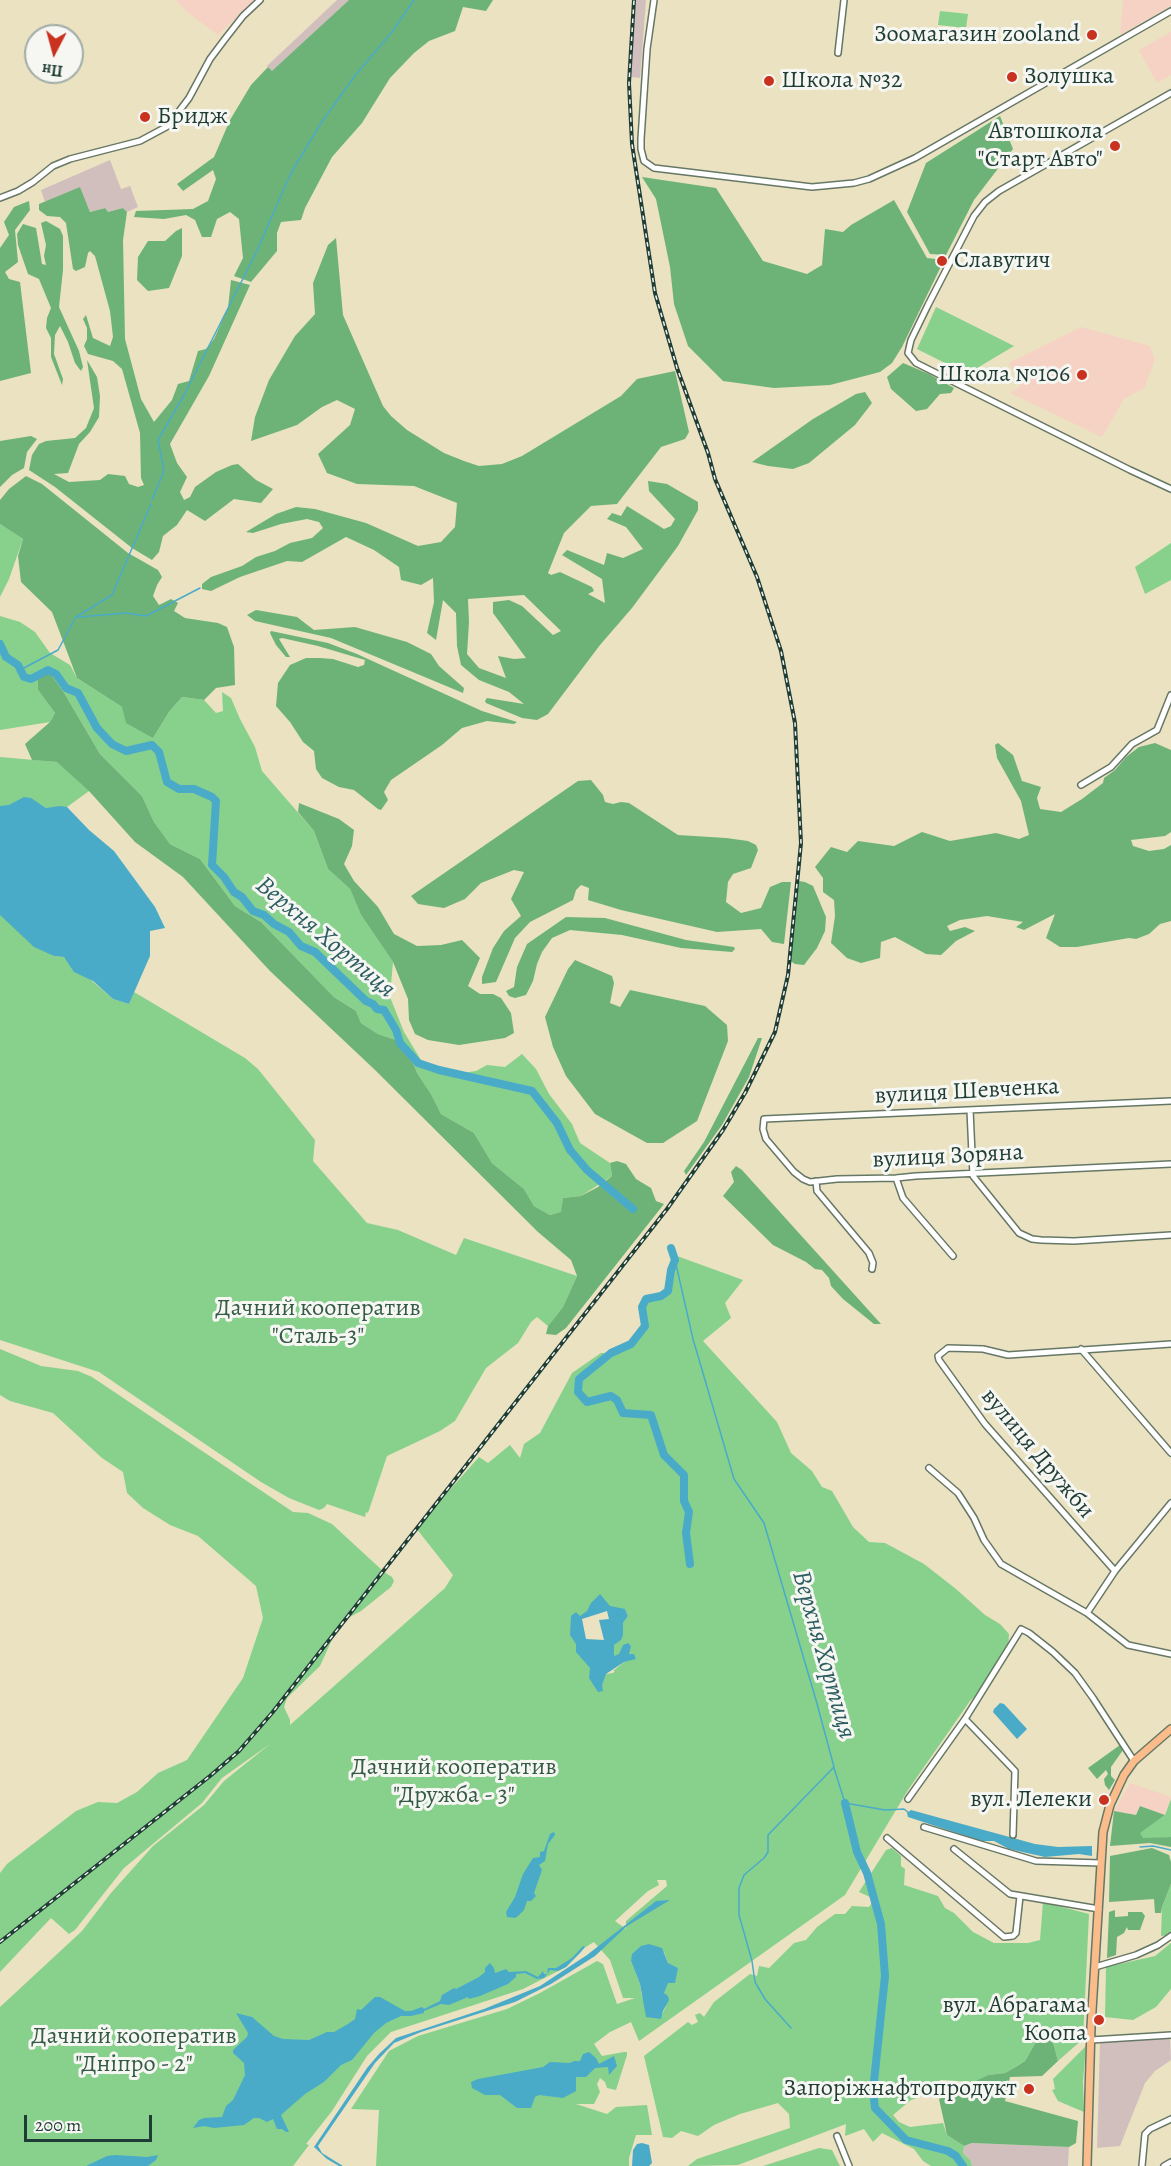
<!DOCTYPE html>
<html>
<head>
<meta charset="utf-8">
<style>
  body { margin:0 }
  #map { position:relative; width:1171px; height:2166px; overflow:hidden; background:#eae2c1; font-family:Alegreya,serif }
  canvas { display:block }
  .north { position:absolute; left:24px; top:24px; width:60px; height:60px; box-sizing:border-box; background:#f6f6f2; border:2px solid #a0aca6; border-radius:50%; rotate:186deg; font-size:16px; font-weight:700; line-height:24px; text-align:center; color:#1f3d34 }
  .north::after { content:''; display:block; margin:auto; width:21px; height:27px; background:#c8321e; clip-path:polygon(50% 0,100% 100%,50% 72%,0 100%) }
  .scale { position:absolute; left:24px; top:2115px; width:128px; height:27px; box-sizing:border-box; border:3px solid #1f3d34; border-top:0; padding-left:8px; font-size:18px; line-height:21px; white-space:nowrap; color:#1f3d34; -webkit-text-stroke:4px #f6f6f2; paint-order:stroke }
</style>
</head>
<body>
<div id="map">
<canvas width="1171" height="2166"></canvas>
<div class="north">Пн</div>
<div class="scale">200 m</div>
</div>
<script>
const g = document.querySelector('canvas').getContext('2d');
g.lineJoin = 'round';
function fillPath(path, color) {
  g.fillStyle = color;
  g.fill(path, 'evenodd');
}
function toPath(rows) {
  const path = new Path2D();
  for (const r of rows) {
    path.moveTo(r[0], r[1]);
    for (let i = 2; i < r.length; i += 2) path.lineTo(r[i], r[i + 1]);
  }
  return path;
}
function stroke(path, color, width, dash) {
  g.strokeStyle = color;
  g.lineWidth = width;
  g.lineCap = dash ? 'butt' : 'round';
  g.setLineDash(dash || []);
  g.stroke(path);
}
function label(font, color, halo, rows, align = 'center') {
  g.font = font + ' Alegreya,serif';
  g.lineWidth = 6;
  g.setLineDash([]);
  g.textBaseline = 'middle';
  g.strokeStyle = halo;
  g.fillStyle = color;
  for (const [text, x, y, turn = 0] of rows) {
    g.save();
    g.translate(x, y);
    g.rotate((+turn || 0) * Math.PI / 180);
    g.textAlign = isNaN(turn) ? turn : align;
    if (halo) g.strokeText(text, 0, 0);
    g.fillText(text, 0, 0);
    g.restore();
  }
}
fillPath(toPath([
  [176,0,255,0,218,35,187,12],
  [1123,0,1171,0,1171,6,1120,35],
  [1171,32,1171,75,1157,83,1139,50],
  [1081,327,1150,346,1155,360,1144,388,1124,399,1102,437,1010,393,1021,386,1009,363],
  [1130,1783,1171,1797,1165,1815,1140,1806,1136,1815,1114,1811]
]), '#f6d2c4');
fillPath(toPath([
  [337,0,349,0,272,72,267,66],
  [636,0,646,0,640,78,631,77],
  [110,160,121,189,130,186,138,207,127,212,123,208,108,212,105,208,90,212,80,188,45,202,41,190],
  [1170,2038,1171,2060,1155,2071,1145,2083,1120,2146,1097,2148,1100,2043],
  [972,2143,1069,2147,1068,2166,972,2166,971,2161,963,2153,964,2146]
]), '#d1bfbe');
fillPath(toPath([
  [940,11,968,14,966,28,938,25],
  [936,307,1014,346,967,374,917,349],
  [0,524,23,539,9,579,0,597],
  [1171,543,1171,580,1145,594,1135,567],
  [0,616,20,622,35,632,50,653,70,665,77,678,122,707,153,738,169,712,182,697,204,700,216,713,223,711,222,692,231,698,240,719,255,747,262,771,314,831,328,869,350,889,361,915,393,962,390,997,404,1032,424,1065,450,1073,462,1073,476,1071,487,1065,505,1067,522,1054,536,1069,549,1094,572,1124,580,1143,610,1163,612,1176,581,1196,563,1198,562,1212,550,1215,534,1206,524,1189,492,1163,474,1133,441,1114,431,1094,417,1073,414,1065,396,1040,378,1034,361,1023,356,1011,334,997,261,922,235,906,200,859,170,844,154,822,142,796,100,754,63,691,48,670,37,676,38,690,55,713,50,722,0,730],
  [0,757,57,762,92,784,89,791,67,807,46,808,38,803,0,816],
  [0,914,54,956,64,957,113,999,129,1004,134,992,245,1058,258,1069,315,1140,313,1161,367,1223,398,1230,456,1255,464,1238,577,1276,563,1307,548,1326,537,1317,531,1322,518,1343,486,1368,455,1421,440,1431,387,1456,368,1513,366,1512,365,1517,327,1504,324,1508,319,1510,289,1498,261,1482,99,1372,0,1340],
  [677,1256,743,1280,725,1303,731,1318,703,1341,777,1422,791,1453,812,1471,822,1487,832,1491,853,1527,869,1542,885,1543,924,1564,956,1589,985,1615,1000,1624,1009,1634,1008,1650,980,1692,970,1701,908,1790,845,1895,639,2041,631,2022,610,2032,594,2044,602,2056,624,2052,627,2052,627,2055,616,2090,607,2088,605,2082,600,2078,597,2084,600,2092,594,2104,576,2104,607,2114,616,2107,647,2105,652,2135,636,2135,629,2158,629,2166,376,2166,379,2110,351,2109,389,2051,418,2036,507,2009,540,1993,597,1961,603,1964,617,2004,635,1998,623,1998,610,1960,594,1942,584,1948,566,1967,523,1989,391,2032,367,2056,332,2111,306,2144,309,2145,293,2166,0,2166,0,2007,82,1931,111,1893,153,1846,204,1805,224,1781,270,1744,222,1778,202,1803,124,1868,75,1930,69,1934,51,1918,0,1972,0,1873,7,1864,76,1811,98,1802,117,1803,137,1792,158,1773,187,1760,243,1678,263,1618,256,1586,198,1536,170,1525,143,1508,127,1493,123,1472,102,1458,53,1413,10,1401,0,1395,0,1349,41,1366,78,1371,92,1377,293,1512,308,1513,332,1524,384,1572,392,1577,394,1581,391,1587,361,1611,348,1618,334,1635,320,1666,287,1698,284,1707,290,1720,290,1725,445,1588,453,1575,416,1528,479,1457,488,1463,510,1445,520,1458,524,1444,540,1433,572,1373,601,1353,611,1353,631,1344,645,1326,642,1307,646,1299,661,1296,668,1291,671,1270,677,1265],
  [625,1609,628,1616,623,1623,623,1635,614,1645,614,1656,629,1654,636,1658,624,1662,613,1671,615,1671,613,1673,606,1674,573,1637,584,1614,588,1611],
  [657,1880,666,1880,667,1886,626,1921,626,1929,615,1921,648,1891,659,1885],
  [664,1952,668,1963,663,1993,666,2006,660,2019,642,1997,640,1984,631,1961],
  [1171,1799,1171,1837,1143,1839,1139,1833,1165,1815],
  [892,1848,901,1856,901,1866,905,1869,904,1885,938,1896,945,1908,954,1913,973,1932,994,1943,1028,1943,1040,1940,1043,1902,1089,1914,1083,2039,1058,2061,1051,2035,1041,2033,1025,2061,1005,2073,988,2075,975,2082,941,2080,934,2084,930,2093,911,2100,893,2115,899,2122,910,2127,943,2123,947,2135,964,2146,963,2153,971,2161,972,2166,931,2166,923,2161,914,2149,882,2133,873,2142,864,2129,845,2136,846,2124,738,2165,688,2166,697,2159,790,2128,789,2114,778,2103,740,2114,714,2125,698,2136,681,2131,672,2138,663,2137,644,2056,688,2022,692,2025,698,2022,695,2015,700,2013,704,2017,714,2002,750,1974,757,1976,759,1966,769,1968,794,1943,806,1940,817,1927,835,1914,845,1914,852,1906,869,1907,872,1903,870,1897,859,1892,886,1850],
  [1171,1884,1171,1935,1161,1936,1162,1907],
  [1171,1943,1171,1989,1156,2007,1133,2020,1105,2017,1106,1967,1155,1956],
  [1086,2046,1083,2081,1084,2112,1058,2101,1052,2090,1055,2089,1053,2079],
  [819,2148,832,2150,840,2166,763,2166]
]), '#87d18d');
fillPath(toPath([
  [349,0,493,0,486,11,463,7,455,31,429,41,414,53,390,78,362,123,332,157,305,208,301,220,281,222,277,233,277,251,251,282,234,276,243,258,239,219,230,212,217,219,211,237,202,237,195,220,186,215,164,219,134,217,136,211,193,209,208,201,216,179,213,170,183,191,177,184,214,157,230,120,251,85,268,67,272,71],
  [1000,116,1013,149,974,200,946,255,930,254,907,212,926,163],
  [642,177,716,188,763,261,807,274,822,265,825,229,843,232,851,225,894,200,927,258,944,260,902,347,892,363,880,372,830,385,774,388,723,381,688,346,674,304,670,267,656,199],
  [80,187,90,212,105,208,108,212,123,208,127,212,123,240,125,339,141,399,154,422,172,400,178,384,189,381,198,351,206,349,214,339,228,308,231,280,250,285,209,376,170,444,177,463,187,477,180,492,184,500,190,497,195,487,216,472,232,465,238,464,256,480,273,489,261,503,234,499,205,521,187,510,177,525,163,536,159,552,152,560,132,548,55,487,29,470,32,455,39,444,46,441,75,438,86,428,94,408,87,360,97,377,100,396,99,417,90,432,79,444,68,473,54,474,69,482,100,480,108,474,125,476,129,484,138,487,144,485,141,478,140,433,122,369,113,361,88,354,84,346,87,339,87,328,83,319,86,315,93,338,110,346,113,337,110,311,95,256,90,251,88,253,85,267,76,271,73,269,66,223,60,217,47,216,39,210,39,204],
  [29,201,30,210,15,230,18,262,5,272,9,279,20,282,31,373,0,381,0,248,9,235,4,222,14,207],
  [46,221,60,229,63,236,63,270,59,307,79,351,83,367,81,371,75,363,68,342,60,326,55,335,54,354,63,379,62,385,51,357,51,338,46,328,47,318,51,308,39,279,28,274,18,245,17,234,23,224,36,228,42,264,46,265,44,256,46,245,41,223],
  [182,228,182,256,169,288,148,291,137,280,138,257,148,241,165,241,176,231],
  [336,238,343,315,383,406,391,416,407,430,444,453,464,461,479,466,502,464,522,456,621,396,637,379,675,371,689,432,685,439,661,447,617,504,591,506,564,533,548,573,551,575,560,572,592,587,594,591,588,594,605,603,602,579,562,555,567,550,604,565,607,553,623,558,643,549,626,527,607,519,612,513,621,516,627,506,664,529,671,526,675,519,649,491,648,481,667,484,698,502,698,510,678,546,632,608,600,645,548,714,537,720,522,718,486,703,485,701,487,698,524,704,509,692,479,680,461,665,457,646,456,613,443,600,436,640,427,633,434,602,433,578,421,585,401,580,399,567,374,550,346,537,302,562,287,561,240,577,211,591,202,589,202,584,211,577,242,566,256,557,275,551,290,543,312,538,323,528,319,522,307,519,281,524,253,533,246,532,276,514,296,507,315,509,366,523,418,546,441,542,455,527,457,503,414,486,357,484,327,473,318,454,350,425,355,409,337,400,322,407,297,425,251,441,255,417,269,380,295,336,315,314,313,283,328,245],
  [524,595,561,631,553,635,522,606,509,600,493,602,493,613,526,658,514,659,498,656,506,678,479,668,467,654,469,622,468,599],
  [903,363,929,374,954,388,951,393,940,394,927,409,916,411,891,389,887,377],
  [865,392,872,403,855,425,809,463,793,469,768,466,752,462,813,419,856,394],
  [31,436,37,439,27,452,24,468,12,475,0,487,0,441],
  [26,476,42,484,128,553,158,570,162,577,157,585,153,596,159,605,171,599,178,603,174,611,185,618,218,623,227,627,234,647,235,685,216,688,204,700,182,697,169,712,153,738,126,723,122,707,77,678,52,612,21,582,18,556,23,539,0,524,0,500,9,489],
  [256,610,297,617,314,630,355,627,407,642,431,654,439,666,464,688,463,693,331,638,255,621,247,615],
  [271,631,328,643,357,654,482,711,517,722,514,724,487,721,462,728,442,745,391,780,384,792,388,800,381,810,378,809,354,790,339,787,322,778,316,769,314,751,303,742,290,722,276,706,278,683,290,665,306,658,320,658,333,659,358,667,364,665,365,660,318,646,282,638,279,639,290,657,286,657,276,645,270,633],
  [48,670,63,691,100,754,142,796,154,822,170,844,200,859,235,906,261,922,334,997,356,1011,361,1023,378,1034,396,1040,414,1065,417,1073,431,1094,441,1114,474,1133,492,1163,524,1189,534,1206,550,1215,561,1212,563,1198,581,1196,598,1187,612,1176,610,1163,617,1161,626,1164,636,1179,651,1188,656,1201,664,1204,566,1328,556,1335,546,1334,548,1326,563,1307,577,1276,571,1260,538,1232,374,1069,270,971,183,877,135,842,89,791,57,762,32,760,25,744,50,722,55,713,38,690,37,675],
  [998,743,1013,755,1022,781,1041,787,1037,798,1040,809,1061,812,1082,799,1103,783,1104,778,1115,770,1126,757,1139,747,1155,743,1171,750,1171,832,1165,836,1131,840,1133,846,1149,851,1164,849,1171,845,1171,921,1160,924,1149,934,1136,939,1129,938,1077,947,1060,947,1046,938,1055,914,1024,930,1016,927,1023,922,987,916,960,920,947,926,950,931,965,927,975,931,956,941,941,955,926,954,895,937,881,942,880,958,861,963,847,958,831,943,835,916,834,900,823,892,823,878,815,867,831,847,847,852,858,841,894,846,922,832,950,841,996,833,1019,839,1029,835,1021,801,997,758,995,745],
  [591,780,603,795,605,802,613,804,621,802,629,803,678,835,726,838,748,841,756,845,758,850,751,868,733,874,728,882,726,902,741,913,761,908,770,887,782,882,791,882,784,944,772,942,761,929,717,932,621,910,588,900,589,888,581,885,576,890,573,900,530,922,515,938,496,982,482,984,482,977,493,948,504,931,521,916,511,899,524,872,514,870,481,883,465,899,444,908,418,904,411,896,578,781],
  [299,803,339,819,354,830,352,846,344,864,354,881,378,907,394,934,417,946,441,945,462,940,480,958,468,986,480,994,493,994,501,998,511,1013,514,1033,505,1038,459,1045,428,1040,415,1034,409,1020,408,999,393,962,361,915,350,889,328,869,314,831,298,812],
  [799,881,805,882,813,886,826,917,825,931,817,948,804,965,795,964,789,960],
  [566,917,605,918,686,940,734,947,735,949,732,952,681,948,622,935,570,930,552,938,542,952,537,964,533,981,526,995,515,998,509,996,506,991,514,987,517,967,527,944],
  [575,960,612,976,614,983,610,1003,620,1007,630,990,705,1006,727,1025,728,1041,697,1121,663,1143,647,1143,595,1114,566,1076,553,1047,545,1017,568,969],
  [758,1038,762,1038,749,1077,722,1125,686,1175,684,1171,704,1142],
  [736,1166,742,1170,881,1324,874,1324,843,1299,831,1286,829,1278,822,1270,815,1269,806,1262,773,1245,723,1196,734,1182,731,1172],
  [1120,1745,1123,1750,1111,1767,1111,1776,1115,1780,1109,1790,1105,1785,1104,1779,1108,1774,1106,1770,1097,1779,1088,1768],
  [1140,1806,1165,1815,1140,1833,1143,1838,1171,1837,1171,1847,1150,1843,1110,1846,1114,1811,1136,1815],
  [1152,1848,1169,1855,1171,1862,1171,1884,1162,1907,1161,1913,1155,1913,1154,1899,1109,1902,1110,1856],
  [1115,1910,1115,1917,1128,1916,1128,1912,1142,1912,1145,1916,1140,1930,1128,1930,1127,1927,1124,1933,1117,1937,1116,1955,1107,1958,1109,1912],
  [1041,2033,1051,2035,1058,2061,1042,2076,1010,2077,1005,2101,1078,2121,1076,2143,1069,2147,972,2143,964,2146,947,2135,939,2099,988,2075,1005,2073,1017,2066,1025,2061]
]), '#6db378');
fillPath(toPath([
  [24,797,31,798,46,808,60,806,67,807,89,830,114,851,155,907,165,928,150,931,150,956,129,1004,113,999,93,981,74,972,64,957,54,956,34,947,0,915,0,806,9,805],
  [600,1594,610,1606,625,1609,628,1616,623,1623,623,1635,621,1640,614,1645,614,1656,619,1654,623,1645,628,1643,631,1646,629,1654,634,1654,636,1659,624,1662,606,1674,602,1685,603,1691,598,1692,589,1678,590,1668,576,1652,576,1644,570,1635,571,1616,576,1612,580,1616,587,1611,591,1603],
  [607,1611,609,1619,599,1620,604,1640,586,1639,582,1619],
  [1000,1703,1004,1704,1027,1729,1017,1739,993,1712,994,1709],
  [911,1810,1035,1844,1058,1847,1092,1846,1092,1856,1079,1854,1045,1857,1009,1849,994,1841,981,1841,908,1817,907,1813],
  [554,1832,555,1835,548,1844,545,1861,539,1865,542,1870,534,1893,536,1896,531,1901,527,1901,524,1910,518,1916,515,1918,507,1917,506,1912,515,1897,523,1874,533,1858,540,1857,540,1852,544,1851,550,1834],
  [670,1900,627,1926,595,1956,551,1984,515,2002,421,2032,394,2043,375,2063,318,2146,322,2153,343,2166,339,2166,327,2159,314,2147,367,2068,379,2054,396,2038,484,2009,540,1986,587,1955,656,1901],
  [649,1944,662,1948,668,1963,678,1968,675,1983,668,1983,664,1993,668,1996,669,2000,663,2011,661,2019,646,2017,640,1984,631,1961,632,1954,641,1946],
  [583,1946,585,1947,580,1953,566,1967,558,1971,550,1970,544,1978,537,1979,525,1973,516,1974,516,1977,508,1984,480,1996,469,1999,468,1997,449,2005,441,2004,424,2011,424,2013,411,2016,401,2016,386,2023,374,2033,352,2060,341,2065,324,2082,305,2094,281,2115,289,2132,286,2132,282,2129,277,2129,273,2119,267,2122,259,2118,254,2118,244,2125,214,2128,204,2126,193,2128,199,2120,204,2118,222,2117,226,2106,233,2100,245,2075,244,2063,233,2053,233,2050,247,2037,248,2033,236,2013,252,2017,274,2036,283,2039,309,2040,327,2032,334,2032,348,2024,355,2019,357,2009,361,2010,375,1997,380,1997,405,2011,411,2011,422,2007,424,2009,440,2001,442,1995,454,1988,456,1989,479,1977,485,1972,485,1968,490,1963,494,1968,495,1973,506,1969,509,1972,526,1971,538,1977,543,1971,544,1974,547,1974,548,1968,556,1968,572,1958],
  [589,2052,596,2058,599,2064,614,2056,617,2066,609,2075,608,2067,595,2068,586,2077,576,2077,576,2091,563,2098,539,2095,535,2097,531,2108,517,2108,500,2095,485,2095,472,2088,471,2082,478,2079,543,2067,550,2062,570,2063,574,2061,580,2061,583,2054],
  [642,2143,649,2145,652,2163,649,2166,632,2166,633,2150,637,2144],
  [115,2155,147,2157,158,2155,156,2160,148,2166,86,2166,107,2156]
]), '#4aabc9');
stroke(toPath([
  [152,500,164,471,158,440,184,395,255,255,291,173,321,123,354,77,392,32,414,0],
  [79,617,126,613,146,616,200,588],
  [20,670,58,650,76,617,112,595,151,504],
  [675,1260,693,1339,734,1479,764,1523,816,1700,834,1767,768,1835,768,1852,764,1858,744,1875,739,1888,739,1915,752,1961,755,1982,765,1999,791,2028],
  [834,1768,845,1803,885,1810,904,1809,909,1813],
  [1140,1847,1153,1846,1171,1850]
]), '#4aabc9', 1.5);
stroke(toPath([
  [0,644,6,657,18,665,24,677,31,679,48,670,56,674,66,688,78,693,97,728,112,744,126,751,152,745,159,752,167,782,179,789,194,789,212,797,216,801,212,865,224,877,234,892,242,897,253,911,264,915,274,924,289,932,301,946,315,952,366,1001,373,1004,377,1009,384,1010,396,1030,400,1043,418,1063,439,1070,532,1091,557,1123,570,1150,587,1170,633,1209],
  [671,1248,675,1260,671,1270,668,1291,661,1296,646,1299,642,1307,645,1326,631,1344,611,1353,579,1379,578,1392,587,1402,611,1396,617,1400,623,1413,651,1415,664,1455,684,1475,684,1501,689,1512,686,1533,690,1564],
  [845,1803,857,1852,867,1873,881,1924,885,1976,873,2091,875,2108,906,2140,948,2151,956,2156,963,2166]
]), '#4aabc9', 8);
const minor = toPath([
  [654,0,647,49,641,139,641,149,644,161,654,168,812,187,854,183,869,179,915,158,1171,11],
  [838,53,844,0],
  [1171,93,999,191,985,202,974,216,928,305,911,340,908,353,916,363,1130,470,1171,489],
  [0,198,18,191,33,182,53,166,70,159,140,141,168,126,189,98,210,59,225,39,243,16,260,0],
  [1081,785,1111,767,1132,744,1157,730,1171,695],
  [1171,1101,764,1119,763,1129,766,1139,794,1172,803,1179,810,1182,837,1179,896,1178,916,1176,1171,1164],
  [970,1110,973,1176,1019,1233,1032,1239,1041,1240,1074,1241,1171,1235],
  [896,1178,903,1198,953,1256],
  [816,1181,817,1191,869,1253,873,1263,872,1269],
  [1081,1349,1171,1453],
  [929,1468,958,1493,974,1518,984,1540,1001,1564,1087,1613,1128,1645,1171,1654],
  [1115,1571,985,1424,939,1360,938,1356,948,1348,983,1349,1008,1355,1171,1344],
  [1087,1613,1115,1571,1171,1503],
  [965,1719,1015,1771,1013,1835],
  [908,1799,965,1719,1021,1629,1029,1633,1053,1652,1075,1673,1093,1698,1134,1761],
  [924,1827,1036,1861,1101,1863],
  [887,1838,1004,1937,1013,1936,1016,1933,1020,1896],
  [954,1849,1010,1894,1099,1909],
  [1095,1967,1136,1955,1158,1945,1171,1936],
  [1091,2040,1171,2035],
  [837,2136,849,2166],
  [1142,2166,1145,2134,1150,2129,1171,2119],
  [1164,2166,1171,2162]
]);
const major = toPath([
  [1087,2166,1091,2027,1103,1832,1110,1805,1124,1775,1134,1761,1171,1729]
]);
stroke(minor, '#667765', 8);
stroke(major, '#667765', 10);
stroke(minor, '#fff', 5);
stroke(major, '#fabc8b', 7);
const rail = toPath([
  [0,1942,210,1776,239,1751,272,1713,667,1209,723,1130,745,1093,775,1032,788,975,801,843,795,723,781,651,757,577,715,479,708,453,677,368,655,293,632,144,629,83,634,0]
]);
stroke(rail, '#1f3d34', 4);
stroke(rail, '#f6f6f2', 1.5, [4.5]);
for (const [x, y, r, color] of [
  [1092,35,6,"#c8321e"],
  [1012,77,6,"#c8321e"],
  [769,81,6,"#c8321e"],
  [145,117,6,"#c8321e"],
  [1115,146,6,"#c8321e"],
  [942,261,6,"#c8321e"],
  [1082,375,6,"#c8321e"],
  [1104,1800,6,"#c8321e"],
  [1099,2020,6,"#c8321e"],
  [1029,2089,6,"#c8321e"]
]) {
  const dot = new Path2D();
  dot.arc(x, y, r, 0, 2 * Math.PI);
  g.fillStyle = color;
  g.fill(dot);
  stroke(dot, '#f6f6f2', 2);
}
label('24px', '#1f3d34', '#f6f6f2', [
  ["Зоомагазин zooland",1080,35],
  ["Золушка",1024,77,"left"],
  ["Школа №32",781,81,"left"],
  ["Бридж",157,117,"left"],
  ["Автошкола",1103,132],
  ["\"Старт Авто\"",1103,160],
  ["Славутич",954,261,"left"],
  ["Школа №106",1070,375],
  ["вул. Лелеки",1092,1800],
  ["вул. Абрагама",1087,2006],
  ["Коопа",1087,2034],
  ["Запоріжнафтопродукт",1017,2089]
], 'right');
label('24px', '#1f3d34', '#f6f6f2', [
  ["вулиця Шевченка",967,1092,-3],
  ["вулиця Зоряна",948,1157,-3],
  ["вулиця Дружби",1037,1454,50]
]);
label('24px', '#345b46', '#f6f6f2', [
  ["Дачний кооператив",318,1309],
  ["\"Сталь-3\"",318,1337],
  ["Дачний кооператив",454,1768],
  ["\"Дружба - 3\"",454,1796],
  ["Дачний кооператив",134,2037],
  ["\"Дніпро - 2\"",134,2065]
]);
label('italic 26px', '#2c5e61', '#f6f6f2', [
  ["Верхня Хортиця",325,938,40],
  ["Верхня Хортиця",823,1655,74]
]);
</script>
</body>
</html>
